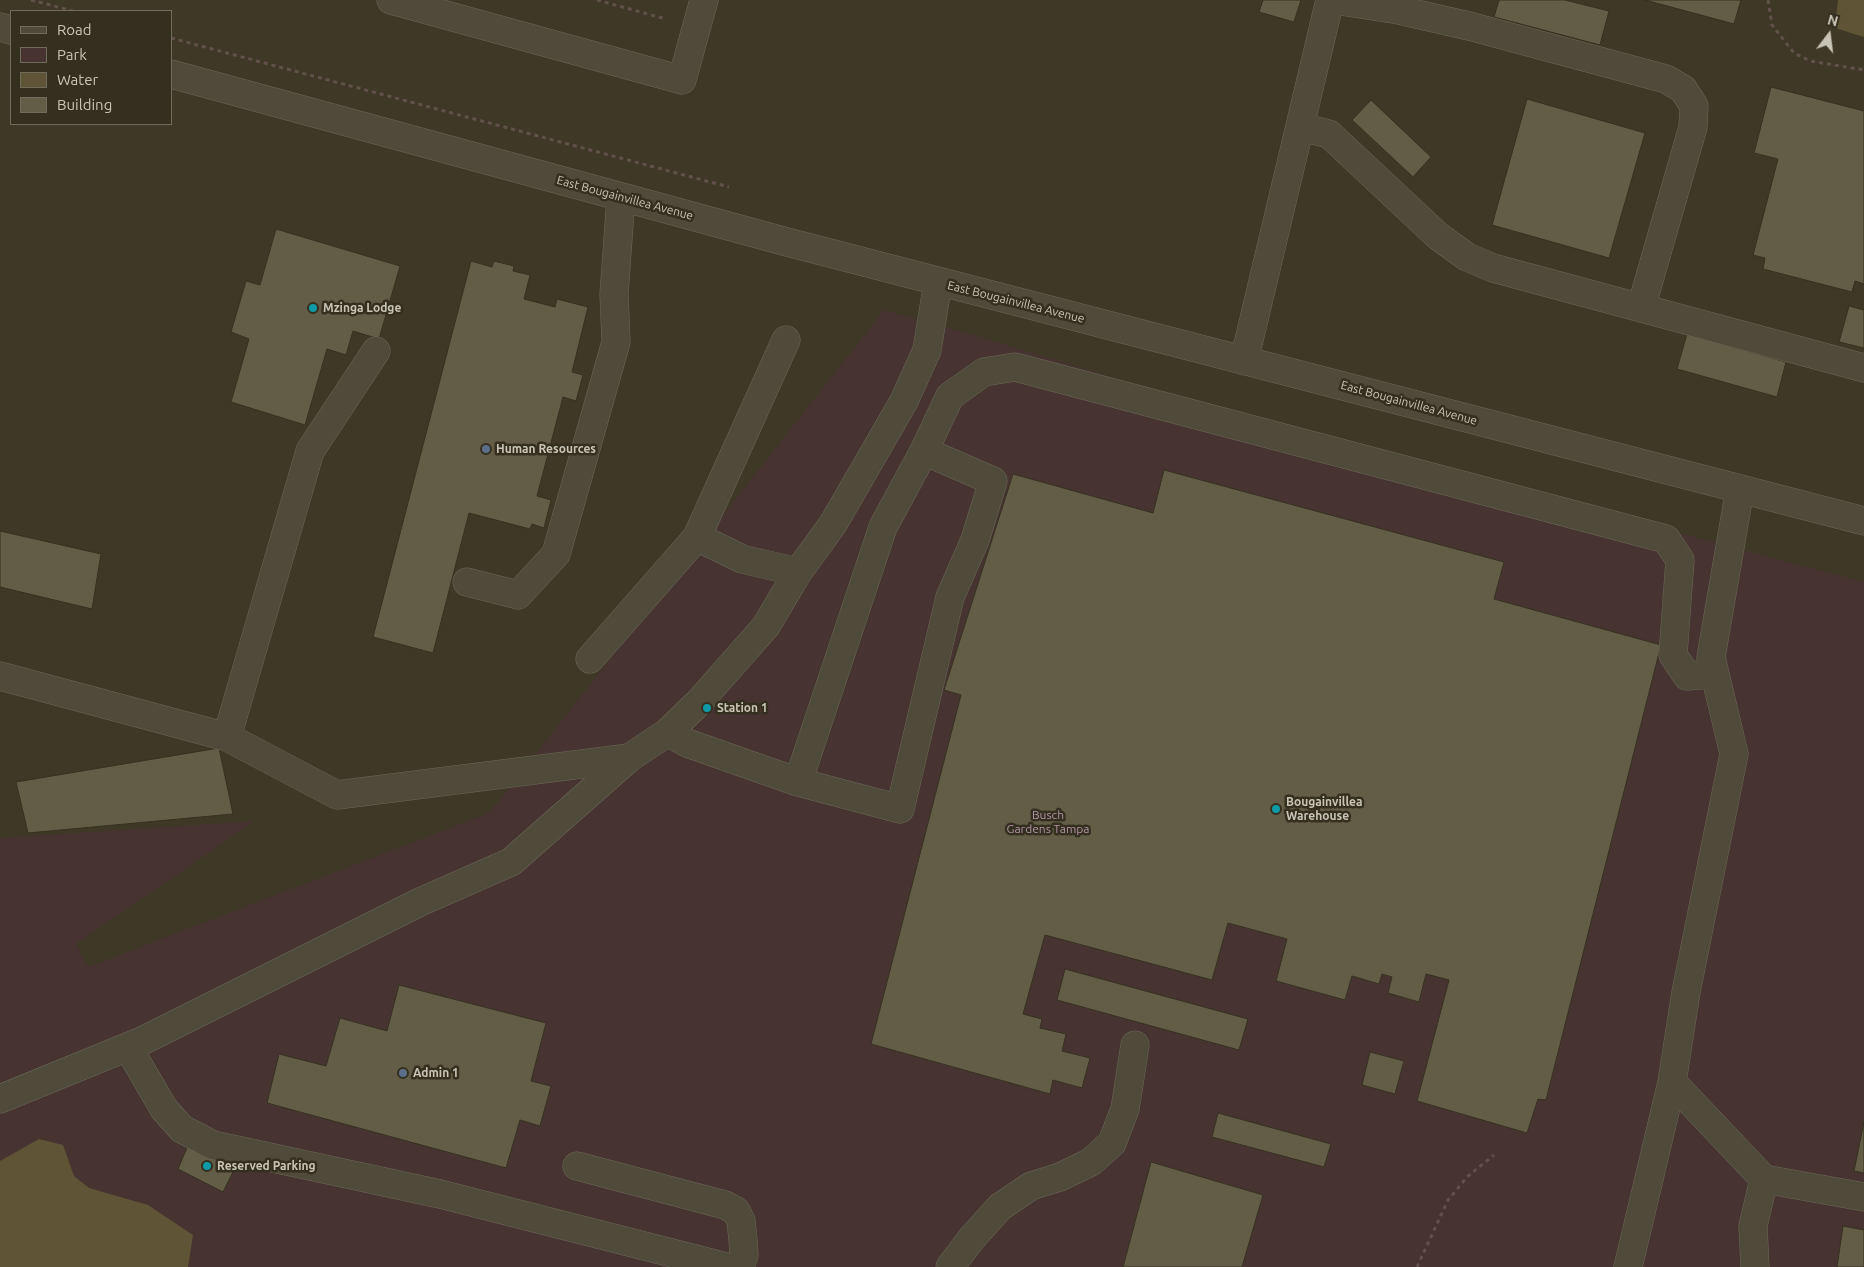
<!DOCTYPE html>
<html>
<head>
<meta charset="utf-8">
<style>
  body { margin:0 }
  #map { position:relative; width:1864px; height:1267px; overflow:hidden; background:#3f3826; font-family:Ubuntu,sans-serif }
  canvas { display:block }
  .legend { position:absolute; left:10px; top:10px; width:162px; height:115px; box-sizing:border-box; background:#342f1e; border:1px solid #706b5b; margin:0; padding:6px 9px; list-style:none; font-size:15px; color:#c9c5b6 }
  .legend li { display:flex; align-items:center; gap:10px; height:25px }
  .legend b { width:25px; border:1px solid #706b5b }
  .north { position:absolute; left:1804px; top:10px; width:50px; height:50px; -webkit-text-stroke:4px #342f1e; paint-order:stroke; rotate:15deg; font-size:14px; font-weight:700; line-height:20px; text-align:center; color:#c9c5b6 }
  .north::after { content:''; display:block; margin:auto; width:18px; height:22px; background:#c9c5b6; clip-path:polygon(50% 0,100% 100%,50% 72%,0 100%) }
</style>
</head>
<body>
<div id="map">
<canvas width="1864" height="1267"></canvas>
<ul class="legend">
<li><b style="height:6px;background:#4f4a3a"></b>Road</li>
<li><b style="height:14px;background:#473430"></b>Park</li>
<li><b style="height:14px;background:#5f5435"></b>Water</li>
<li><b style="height:14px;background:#635c47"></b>Building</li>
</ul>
<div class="north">N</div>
</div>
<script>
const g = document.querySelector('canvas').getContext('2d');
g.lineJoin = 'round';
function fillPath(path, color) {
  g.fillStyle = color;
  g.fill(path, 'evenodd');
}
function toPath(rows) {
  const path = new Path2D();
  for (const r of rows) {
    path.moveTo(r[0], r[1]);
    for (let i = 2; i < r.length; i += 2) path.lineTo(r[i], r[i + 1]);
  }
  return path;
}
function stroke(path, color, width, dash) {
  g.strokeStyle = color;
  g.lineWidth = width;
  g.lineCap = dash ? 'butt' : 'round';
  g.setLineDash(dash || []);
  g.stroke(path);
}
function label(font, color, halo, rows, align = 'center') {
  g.font = font + ' Ubuntu,sans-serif';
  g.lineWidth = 5;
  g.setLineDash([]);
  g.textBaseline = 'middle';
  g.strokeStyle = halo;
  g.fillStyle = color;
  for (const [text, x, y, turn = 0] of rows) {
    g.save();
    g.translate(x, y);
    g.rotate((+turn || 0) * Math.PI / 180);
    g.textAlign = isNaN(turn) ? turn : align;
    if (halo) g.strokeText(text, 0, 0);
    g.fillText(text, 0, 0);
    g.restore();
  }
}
fillPath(toPath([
  [884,310,974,335,1248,419,1864,582,1864,1267,0,1267,0,838,255,821,76,944,88,967,489,813]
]), '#473430');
fillPath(toPath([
  [1838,0,1864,0,1864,37,1835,28],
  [39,1139,63,1145,74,1176,89,1188,148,1205,193,1235,188,1267,0,1267,0,1161]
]), '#5f5435');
const building = toPath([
  [1263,0,1301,0,1294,22,1259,12,1263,0],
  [1499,0,1565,0,1609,11,1600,45,1494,17,1499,0],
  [1645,0,1741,0,1734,24,1645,0],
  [1771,87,1864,111,1864,284,1855,281,1852,292,1763,269,1765,258,1753,255,1778,159,1754,153,1771,87],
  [1527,99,1645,133,1609,258,1492,225,1527,99],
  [1371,100,1431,157,1413,177,1352,120,1371,100],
  [276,229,400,266,379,339,353,331,346,355,327,349,305,425,231,402,249,339,231,332,246,281,260,285,276,229],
  [471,261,492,267,494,261,514,266,513,271,530,275,524,299,555,307,557,299,588,307,572,372,583,375,576,401,563,397,537,496,551,500,544,528,532,524,530,529,469,513,433,653,373,637,471,261],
  [1849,306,1864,310,1864,348,1839,342,1849,306],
  [1687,334,1786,362,1777,397,1677,369,1687,334],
  [1164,470,1504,562,1494,599,1661,645,1546,1100,1538,1099,1527,1133,1417,1101,1449,980,1426,974,1419,1002,1388,993,1392,977,1382,974,1379,984,1352,976,1345,1000,1276,981,1287,939,1228,923,1212,980,1045,935,1023,1014,1042,1019,1040,1028,1066,1034,1062,1051,1090,1058,1082,1088,1053,1080,1050,1094,871,1044,961,695,944,690,1013,474,1153,513,1164,470],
  [0,531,101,554,92,609,0,587,0,531],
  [219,748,233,814,28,833,16,782,219,748],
  [1065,969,1248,1019,1239,1050,1057,1000,1065,969],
  [399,985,546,1023,531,1081,551,1086,540,1126,520,1120,506,1168,267,1103,279,1054,326,1066,340,1018,387,1031,399,985],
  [1370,1052,1404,1061,1395,1094,1362,1085,1370,1052],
  [1218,1113,1331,1144,1324,1167,1212,1137,1218,1113],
  [1864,1122,1864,1173,1854,1171,1864,1122],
  [189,1143,237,1164,223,1192,178,1169,189,1143],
  [1151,1162,1263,1195,1242,1267,1123,1267,1151,1162],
  [1843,1226,1864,1230,1864,1267,1837,1267,1843,1226]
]);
fillPath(building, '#635c47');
stroke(building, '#363120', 1);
const minor = toPath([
  [391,0,682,80,704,0],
  [1334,0,1399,10,1469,26,1666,79,1683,89,1694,106,1693,127,1641,308],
  [0,27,11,30],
  [171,74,787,242,1864,521],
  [1300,127,1329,134,1438,236,1467,257,1493,268,1864,368],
  [786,340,697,537,742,559,798,572],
  [376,351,310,451,227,737,337,795,629,758],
  [1244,361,1330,0],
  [467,582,518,595,556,554,616,342,614,294,621,197],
  [590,659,697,537],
  [0,676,227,737],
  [668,732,687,743,798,782,900,809,950,597,975,540,993,481,924,451],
  [798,782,883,527,924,451,950,396,984,372,1015,367,1666,539,1680,560,1673,655,1687,676,1714,674],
  [128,1047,164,1109,182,1129,213,1145,440,1194,727,1267],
  [1672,1082,1764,1179,1864,1197],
  [0,1099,142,1041,420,902,511,862,629,758,668,732,699,702,766,626,798,572,833,524,904,401,927,350,938,282],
  [577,1166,725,1205,736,1211,741,1221,743,1240,744,1255,740,1267],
  [950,1267,972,1238,1000,1207,1031,1186,1060,1177,1091,1162,1112,1143,1125,1109,1135,1045],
  [1628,1267,1672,1082,1686,992,1734,754,1711,657,1740,489],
  [1755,1267,1753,1226,1764,1179]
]);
stroke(minor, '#6c6857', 29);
stroke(toPath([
  [31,0,73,11],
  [597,0,666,19],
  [1768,0,1772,25,1794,53,1810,61,1864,70],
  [171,38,729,187],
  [1417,1267,1448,1200,1468,1176,1494,1155]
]), '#61514a', 3, [4, 4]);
stroke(minor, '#4f4a3a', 28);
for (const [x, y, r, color] of [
  [313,308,5,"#0f9aa8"],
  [486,449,5,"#5c6f8a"],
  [707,708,5,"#0f9aa8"],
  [1276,809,5,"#0f9aa8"],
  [403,1073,5,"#5c6f8a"],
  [207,1166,5,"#0f9aa8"]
]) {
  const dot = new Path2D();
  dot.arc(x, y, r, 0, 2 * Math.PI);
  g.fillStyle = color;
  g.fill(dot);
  stroke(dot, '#342f1e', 2);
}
label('12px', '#c9c5b6', '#342f1e', [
  ["East Bougainvillea Avenue",625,198,15],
  ["East Bougainvillea Avenue",1016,302,14],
  ["East Bougainvillea Avenue",1409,403,15]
]);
label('bold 12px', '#c9c5b6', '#342f1e', [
  ["Mzinga Lodge",323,308],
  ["Human Resources",496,449],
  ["Station 1",717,708],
  ["Bougainvillea",1286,802],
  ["Warehouse",1286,816],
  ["Admin 1",413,1073],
  ["Reserved Parking",217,1166]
], 'left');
label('12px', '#b392a6', '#342f1e', [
  ["Busch",1048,815],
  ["Gardens Tampa",1048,829]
]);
</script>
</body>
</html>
